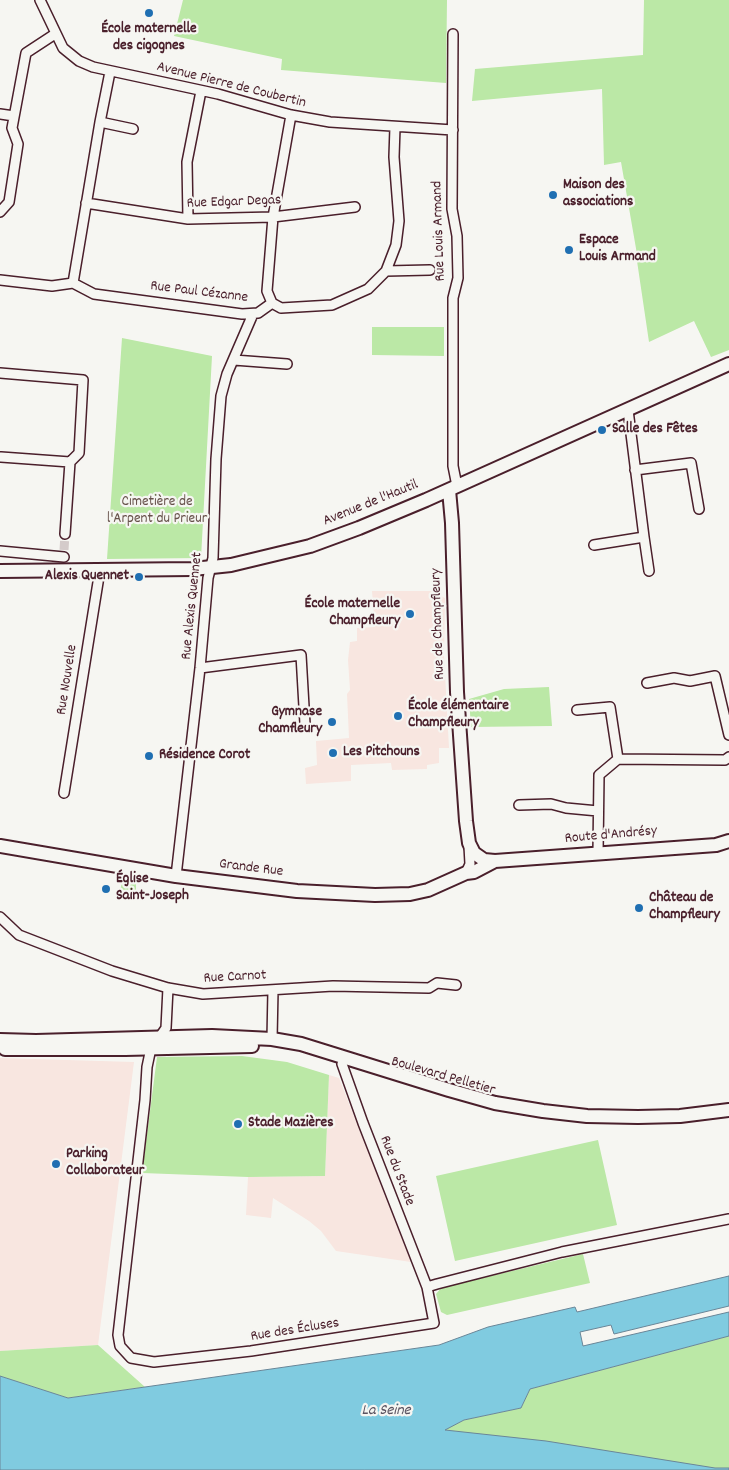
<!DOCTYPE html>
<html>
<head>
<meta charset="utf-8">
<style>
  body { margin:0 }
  canvas { display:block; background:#f6f6f2 }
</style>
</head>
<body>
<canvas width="729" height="1470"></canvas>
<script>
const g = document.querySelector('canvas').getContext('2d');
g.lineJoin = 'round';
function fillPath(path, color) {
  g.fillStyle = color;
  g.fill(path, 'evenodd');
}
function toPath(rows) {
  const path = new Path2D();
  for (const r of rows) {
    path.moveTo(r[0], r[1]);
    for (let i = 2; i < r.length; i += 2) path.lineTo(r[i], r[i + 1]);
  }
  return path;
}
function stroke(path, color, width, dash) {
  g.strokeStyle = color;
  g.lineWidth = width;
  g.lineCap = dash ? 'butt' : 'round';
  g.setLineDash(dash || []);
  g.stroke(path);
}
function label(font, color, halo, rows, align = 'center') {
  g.font = font + ' Dekko,sans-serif';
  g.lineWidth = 4.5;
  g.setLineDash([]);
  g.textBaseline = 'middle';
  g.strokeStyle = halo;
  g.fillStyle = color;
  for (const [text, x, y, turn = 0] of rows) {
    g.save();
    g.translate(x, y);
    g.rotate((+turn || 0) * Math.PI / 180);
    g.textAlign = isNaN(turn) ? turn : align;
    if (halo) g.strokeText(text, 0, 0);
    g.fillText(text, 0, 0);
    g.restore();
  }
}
fillPath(toPath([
  [372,591,431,591,445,598,444,655,449,748,439,748,439,763,427,765,427,769,392,770,391,763,351,765,351,781,306,784,305,768,317,765,316,741,349,738,347,694,350,690,348,660,350,642,357,641,357,628,375,627],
  [0,1058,134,1062,98,1345,0,1351],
  [329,1075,339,1078,411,1262,336,1251,321,1231,309,1221,273,1198,271,1218,246,1215,248,1177,325,1176]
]), '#f8e6e0');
fillPath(toPath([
  [183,0,447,0,446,83,281,70,282,59,174,36],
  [644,0,729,0,729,350,711,357,694,321,649,342,637,261,638,260,621,162,604,165,602,89,472,101,475,69,643,55],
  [372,327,444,327,444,356,372,355],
  [122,338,212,356,201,558,107,559],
  [549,687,552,726,471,727,469,699,504,689],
  [124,874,136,876,136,893,120,891],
  [242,1056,287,1062,329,1075,325,1176,248,1177,142,1173,157,1057],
  [598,1140,617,1225,455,1261,436,1176],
  [583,1254,590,1283,447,1315,441,1312,436,1294,441,1288],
  [729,1336,729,1468,715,1469,444,1430,464,1420,521,1408,530,1389],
  [98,1345,145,1387,68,1398,0,1376,0,1351]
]), '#bbe8a6');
const water = toPath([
  [729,1276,729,1306,614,1334,611,1325,580,1332,583,1346,729,1312,729,1336,530,1389,521,1408,464,1420,445,1430,546,1441,715,1468,729,1468,729,1470,0,1470,0,1376,68,1398,439,1345,488,1327,575,1307,577,1312,729,1276]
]);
fillPath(water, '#80cbe0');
stroke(water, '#6a8698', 1);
stroke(toPath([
  [64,550,65,534]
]), '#d4cbca', 9, [9, 4.5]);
const street = toPath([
  [40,0,63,48,79,61,93,67,218,94,291,115,330,122,453,130],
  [453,34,452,209,457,236,458,278,453,298,453,466,457,486],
  [0,114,14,116],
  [100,122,133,129],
  [86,203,188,219,273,217,355,207],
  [0,212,9,202,18,144,12,128,26,53,55,34],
  [188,219,187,162,201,91],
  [386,271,430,270],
  [0,280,52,286,73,283,94,294,242,314,258,313,272,303,281,308,332,305,368,289,386,271,396,245,399,221,394,157,395,127],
  [73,283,100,122,110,72],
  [272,303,267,291,273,217,291,115],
  [234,360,287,364],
  [0,373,83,380,79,453,70,462,65,534],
  [1,457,70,462],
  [635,470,691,463,699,509],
  [644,537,649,571],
  [594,545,644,537,628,410],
  [0,551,64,557],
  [200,668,301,655,305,724],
  [647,683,674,678,690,681,715,676,729,735],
  [577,710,610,707,618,759],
  [64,793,100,570],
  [519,805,551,804,566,808,598,811],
  [598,853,599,775,618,759,725,760,729,757],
  [466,873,470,864,469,846],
  [176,876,200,668,208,578,213,558,216,459,221,396,227,374,253,314],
  [0,917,19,935,112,971,168,988,203,994,333,986,429,988,437,983,456,985],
  [159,1038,166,1028,168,988],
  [272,1039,273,990],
  [151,1048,147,1067,145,1100,118,1335,120,1346,131,1358,154,1362,251,1351,434,1323,427,1287,363,1123,342,1064],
  [427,1287,437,1284,562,1252,729,1219]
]);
const secondary = toPath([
  [449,490,452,523,457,692,466,821,469,843,474,853,484,860,495,861,716,845,729,841],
  [0,571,193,569,231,565,310,546,359,528,426,500,729,364],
  [0,846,176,876,297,891,375,895,410,894,428,890,466,873,474,872,495,861],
  [0,1040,36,1041,212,1036,272,1039,301,1044,449,1090,495,1103,543,1111,587,1116,638,1117,680,1116,729,1110],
  [5,1049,125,1049,252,1046]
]);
stroke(street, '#4a1f2b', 12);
stroke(secondary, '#4a1f2b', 16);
stroke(street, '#f6f6f2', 9);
stroke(secondary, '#f6f6f2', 12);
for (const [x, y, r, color] of [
  [149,13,5,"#1f6fb2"],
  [553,195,5,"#1f6fb2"],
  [569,250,5,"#1f6fb2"],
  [602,430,5,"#1f6fb2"],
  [139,577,5,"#1f6fb2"],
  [410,614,5,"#1f6fb2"],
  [398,716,5,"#1f6fb2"],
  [332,722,5,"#1f6fb2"],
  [333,753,5,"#1f6fb2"],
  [149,756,5,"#1f6fb2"],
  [106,889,5,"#1f6fb2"],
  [639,908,5,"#1f6fb2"],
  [238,1124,5,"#1f6fb2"],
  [56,1164,5,"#1f6fb2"]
]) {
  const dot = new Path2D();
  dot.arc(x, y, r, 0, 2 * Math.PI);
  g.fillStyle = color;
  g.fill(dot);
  stroke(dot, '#f6f6f2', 2);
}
label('bold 15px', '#4a1f2b', '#f6f6f2', [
  ["École maternelle",149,30,"center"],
  ["des cigognes",149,47,"center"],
  ["Maison des",563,186],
  ["associations",563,203],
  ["Espace",579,241],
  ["Louis Armand",579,258],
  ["Salle des Fêtes",612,430],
  ["Alexis Quennet",129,577,"right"],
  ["École maternelle",400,605,"right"],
  ["Champfleury",400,622,"right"],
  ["École élémentaire",408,707],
  ["Champfleury",408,724],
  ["Gymnase",322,713,"right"],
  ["Chamfleury",322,730,"right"],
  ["Les Pitchouns",343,753],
  ["Résidence Corot",159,756],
  ["Église",116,880],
  ["Saint-Joseph",116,897],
  ["Château de",649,899],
  ["Champfleury",649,916],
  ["Stade Mazières",248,1124],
  ["Parking",66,1155],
  ["Collaborateur",66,1172]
], 'left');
label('15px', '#4a1f2b', '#f6f6f2', [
  ["Avenue Pierre de Coubertin",231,86,14],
  ["Rue Edgar Degas",234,203,-2],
  ["Rue Louis Armand",440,231,-92],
  ["Rue Paul Cézanne",199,293,7],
  ["Avenue de l'Hautil",371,504,-22],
  ["Rue Alexis Quennet",193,606,-84],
  ["Rue de Champfleury",439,624,-92],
  ["Rue Nouvelle",68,680,-81],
  ["Route d'Andrésy",611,836,-5],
  ["Grande Rue",251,869,7],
  ["Rue Carnot",235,978,-3],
  ["Boulevard Pelletier",443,1077,16],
  ["Rue du Stade",396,1171,69],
  ["Rue des Écluses",295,1331,-9]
]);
label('15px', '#66514a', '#f6f6f2', [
  ["Cimetière de",157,503],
  ["l'Arpent du Prieur",157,520]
]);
label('italic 16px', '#5a5361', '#f6f6f2', [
  ["La Seine",386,1412]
]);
</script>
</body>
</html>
